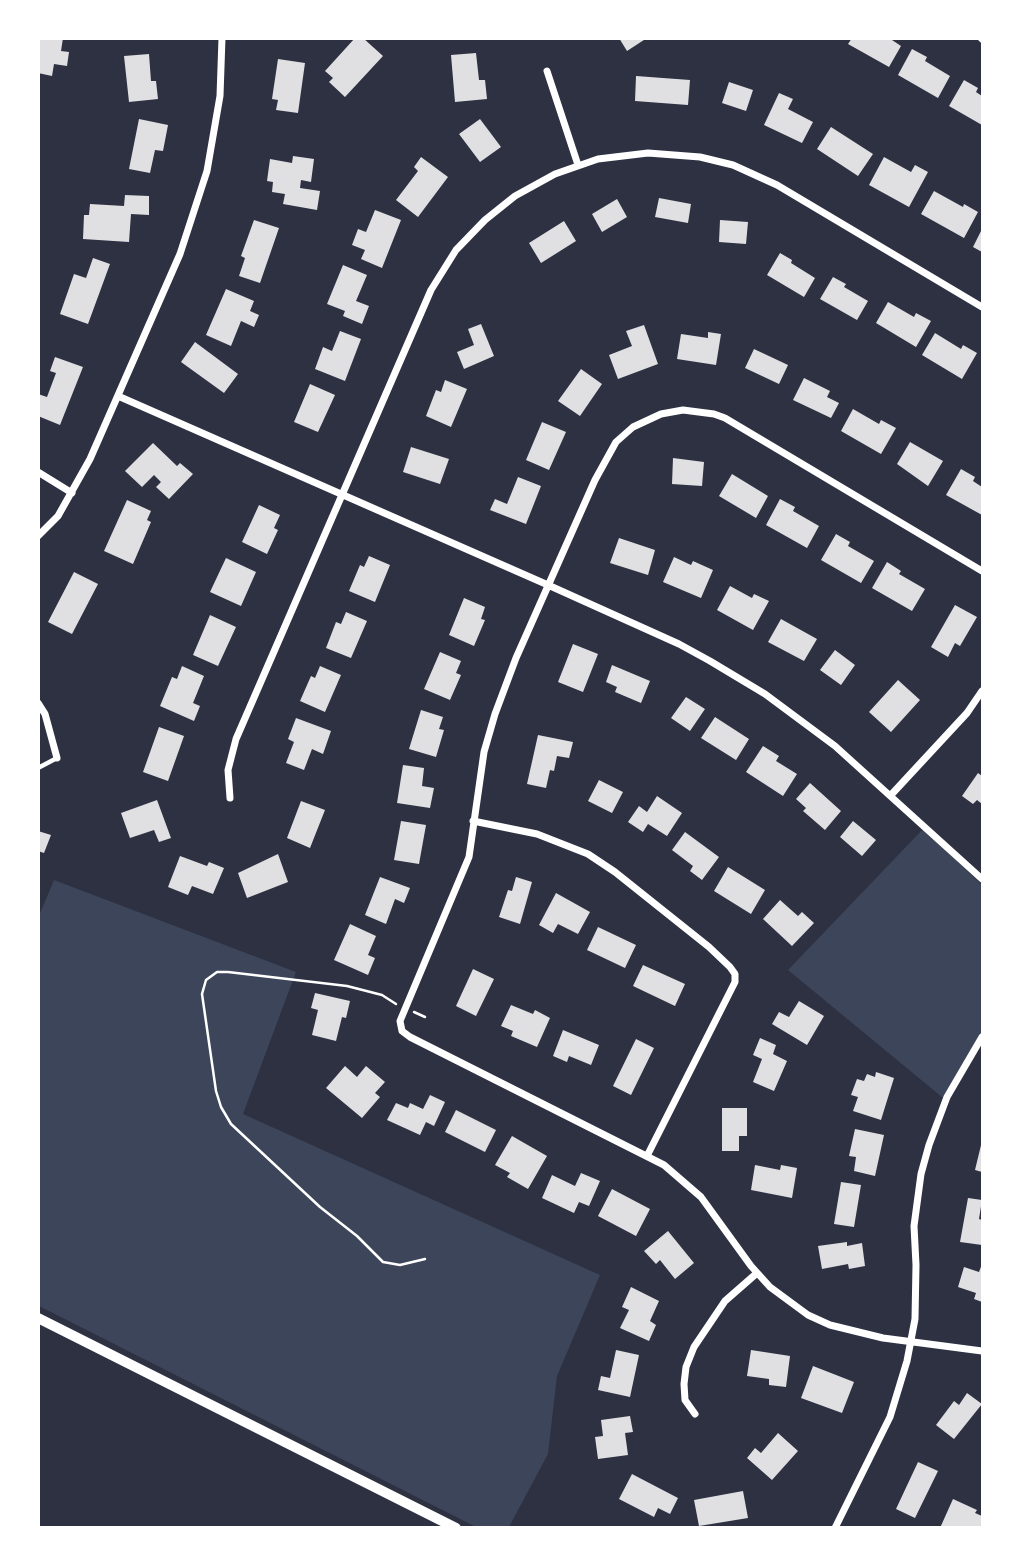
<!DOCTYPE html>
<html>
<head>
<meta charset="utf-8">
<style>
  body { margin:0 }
  #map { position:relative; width:1021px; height:1566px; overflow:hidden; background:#2d3142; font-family:"Golos Text",sans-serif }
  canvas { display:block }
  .frame { position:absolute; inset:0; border:40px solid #fff; pointer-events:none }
</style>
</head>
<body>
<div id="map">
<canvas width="1021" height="1566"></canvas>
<div class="frame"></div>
</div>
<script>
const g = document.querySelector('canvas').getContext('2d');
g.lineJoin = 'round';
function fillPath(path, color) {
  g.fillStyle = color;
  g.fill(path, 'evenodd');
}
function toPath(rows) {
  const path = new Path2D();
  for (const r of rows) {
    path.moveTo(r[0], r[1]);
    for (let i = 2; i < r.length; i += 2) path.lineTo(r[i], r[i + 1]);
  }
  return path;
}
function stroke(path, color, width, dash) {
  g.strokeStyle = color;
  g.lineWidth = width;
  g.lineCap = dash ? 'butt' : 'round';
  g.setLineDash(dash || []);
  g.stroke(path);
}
fillPath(toPath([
  [923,829,982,885,982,1034,943,1098,788,970],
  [54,880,296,972,243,1114,600,1275,557,1376,548,1454,509,1527,476,1527,39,1306,38,918]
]), '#3c4559');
fillPath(toPath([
  [38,38,63,38,61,51,69,52,67,66,54,64,52,76,38,73],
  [355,38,363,38,383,56,345,97,329,82,333,78,325,71],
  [619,38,647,38,627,51],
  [852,38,889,38,901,46,889,67,848,44],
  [912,49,927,57,925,61,950,76,938,98,898,75],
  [476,53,479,80,485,80,487,99,455,102,451,55],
  [149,54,151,81,156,81,158,99,129,102,124,56],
  [278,59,305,63,298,113,276,110,278,100,272,99],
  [636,76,690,80,688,105,635,101],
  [964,80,978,88,976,92,982,96,982,125,949,106],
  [729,82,753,90,746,111,722,103],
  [779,93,793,99,788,109,813,122,802,143,764,125],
  [139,119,168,125,163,151,155,150,150,173,129,169],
  [480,119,501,147,480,162,459,134],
  [831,127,873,154,858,176,817,149],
  [293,156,314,159,311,182,301,180,300,188,320,191,317,210,283,204,285,194,272,192,273,182,267,181,270,159,292,163],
  [421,157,448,177,418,217,396,200,418,171,414,167],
  [884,157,911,172,915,165,928,172,909,207,869,185],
  [934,191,963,207,964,204,978,212,964,238,921,214],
  [125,195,149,196,149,215,131,214,129,242,83,239,84,215,89,215,90,204,124,206],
  [659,198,691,204,688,223,655,217],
  [617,199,627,217,602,232,592,214],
  [375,210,401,220,382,268,361,259,365,250,352,245,358,229,366,232],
  [254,220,279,228,260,283,239,276,245,258,241,256],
  [720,220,748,222,746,244,719,242],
  [564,221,576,241,541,263,529,243],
  [982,229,982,252,973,247],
  [780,253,792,260,791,263,815,278,804,297,767,275],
  [93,258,110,264,88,324,60,314,74,274,86,278],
  [343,265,367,275,356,301,369,306,362,324,343,316,345,311,327,304],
  [833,277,846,284,844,287,868,301,857,320,820,299],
  [226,289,254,301,250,311,259,315,254,327,241,321,231,346,206,335],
  [888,302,914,317,916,313,931,321,916,347,876,323],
  [481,324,494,356,464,369,457,352,474,345,468,329],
  [644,325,658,364,618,379,609,355,632,346,626,331],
  [340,331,361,339,345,381,315,369,323,347,332,351],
  [708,332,721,334,716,365,677,359,681,334,708,338],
  [935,333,961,349,963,345,977,353,962,379,922,355],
  [195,342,238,374,224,393,181,362],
  [754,349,788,365,779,384,745,368],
  [55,357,83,367,60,425,38,416,38,394,47,397,56,373,50,371],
  [581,369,602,384,580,416,558,401],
  [804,378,830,391,827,397,839,403,831,418,793,400],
  [445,380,467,389,451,427,426,416,436,390,441,392],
  [310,384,335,395,318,432,294,422],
  [853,409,879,424,881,420,896,428,881,454,841,431],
  [542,422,566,432,549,470,526,460],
  [910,442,943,461,928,486,897,464],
  [153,443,177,466,180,463,193,474,169,499,156,487,161,482,154,475,142,487,125,471],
  [411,447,449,459,440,484,403,472],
  [673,458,704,462,702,486,672,484],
  [961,469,975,477,973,481,982,487,982,515,946,495],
  [732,474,768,496,756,518,719,496],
  [518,477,541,486,526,524,490,510,495,499,507,504],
  [780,499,795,507,793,511,819,526,807,548,766,525],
  [127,500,151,511,147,520,151,522,133,564,104,551],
  [259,505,280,515,274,528,278,530,267,554,242,542],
  [836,534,850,542,848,546,874,561,861,583,821,560],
  [619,538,655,550,648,575,610,563],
  [369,556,390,565,375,602,349,591,360,565,364,567],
  [674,557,691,565,693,561,713,570,701,598,663,582],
  [226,558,256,572,241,606,210,592],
  [887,562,901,571,899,574,925,589,912,611,872,588],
  [74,572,98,584,72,634,48,622],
  [730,586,752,598,754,594,769,601,753,630,717,610],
  [464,598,485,607,481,619,485,620,474,646,449,635],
  [955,605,977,617,960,646,955,643,948,657,931,647],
  [346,612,367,621,351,658,326,648,336,622,341,624],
  [210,615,236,627,218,666,193,655],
  [781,619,817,639,804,661,768,642],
  [573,644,598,654,583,692,558,682],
  [835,650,855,665,841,685,820,670],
  [440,652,461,661,456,673,461,675,450,700,424,689],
  [612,665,650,681,641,703,615,692,617,687,606,682],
  [182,666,204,676,193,703,200,706,194,721,160,706,172,677,177,679],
  [320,666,341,675,325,712,300,701,311,676,315,678],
  [898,680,920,700,891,732,869,712],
  [686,697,705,709,690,731,671,718],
  [421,710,443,717,439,729,444,730,436,757,409,749],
  [715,717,749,739,736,760,701,738],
  [296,718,331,731,323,754,312,749,304,770,286,763,294,742,288,739],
  [159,727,184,736,168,781,143,772],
  [538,735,573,742,569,758,557,756,554,771,550,770,546,788,527,784],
  [763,746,779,756,776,761,797,774,783,796,746,772],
  [403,765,424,768,422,786,434,788,430,808,397,803],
  [978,773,982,776,982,804,977,800,973,804,962,796],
  [599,780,623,792,612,813,588,801],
  [810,783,841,811,825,830,803,811,806,808,796,799],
  [657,796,682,813,667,836,648,824,643,832,628,822,639,806,647,812],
  [157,800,171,838,159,842,154,830,130,838,121,813],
  [301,801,325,810,310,848,287,838],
  [401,821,426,825,419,864,394,860],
  [853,821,876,840,862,856,840,837],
  [38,831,51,835,44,853,38,851],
  [685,832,719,857,702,880,690,871,693,866,672,850],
  [278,854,288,882,247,898,238,873],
  [180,856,207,866,209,862,224,868,213,894,192,886,188,895,168,887],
  [728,867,765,890,751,914,714,891],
  [380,877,410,888,404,903,395,899,386,924,365,915],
  [516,877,532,882,520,924,499,917,508,890,512,891],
  [556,893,590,912,578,934,558,924,553,933,539,925],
  [780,900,798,916,802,912,814,923,792,946,763,919],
  [350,924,376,936,368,955,375,958,368,975,334,960],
  [598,927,636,945,625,968,587,950],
  [643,965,685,984,675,1006,633,986],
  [473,969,494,979,476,1016,456,1006],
  [315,993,350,1001,346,1018,342,1017,336,1041,312,1035,318,1010,311,1008],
  [799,1001,824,1016,807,1045,772,1024,779,1012,789,1017],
  [511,1005,533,1014,535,1010,550,1018,537,1047,511,1036,513,1031,501,1026],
  [563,1030,599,1045,591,1065,569,1056,567,1062,553,1056],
  [760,1038,776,1045,773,1054,787,1061,774,1091,753,1082,762,1059,753,1055],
  [636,1039,654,1048,631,1095,613,1086],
  [345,1066,357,1077,366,1066,385,1082,375,1093,380,1097,362,1118,326,1088],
  [876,1072,894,1078,881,1120,853,1111,858,1097,851,1095,857,1079,864,1081,867,1074,875,1077],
  [430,1095,445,1102,434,1126,426,1122,420,1135,387,1120,396,1103,408,1108,410,1103,423,1109],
  [722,1108,747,1108,747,1136,739,1136,739,1151,722,1151],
  [456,1110,496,1130,485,1152,445,1132],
  [855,1129,884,1135,875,1176,854,1171,856,1157,849,1156],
  [512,1136,547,1156,528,1189,507,1177,510,1173,495,1165],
  [982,1141,982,1172,975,1170],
  [755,1165,780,1170,781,1165,797,1168,792,1198,751,1190],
  [581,1173,600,1181,589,1206,579,1202,574,1213,542,1198,552,1175,575,1186],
  [841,1182,861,1185,854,1227,834,1224],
  [612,1189,650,1209,636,1236,598,1216],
  [968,1198,982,1200,979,1219,982,1220,982,1245,960,1242],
  [668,1231,694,1263,675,1279,660,1260,656,1264,644,1251],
  [847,1242,847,1246,862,1243,865,1266,849,1269,848,1264,822,1269,818,1246],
  [982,1264,982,1302,974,1299,976,1293,958,1287,964,1267,979,1272],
  [631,1287,659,1301,650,1321,656,1325,649,1341,620,1328,629,1310,622,1307],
  [616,1350,639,1355,630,1397,598,1390,601,1376,610,1378],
  [751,1350,790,1356,786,1387,769,1385,769,1379,747,1376],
  [813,1366,854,1382,842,1413,801,1398],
  [967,1393,982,1404,954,1439,936,1425,954,1401,959,1405],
  [630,1416,633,1432,625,1433,628,1455,598,1459,595,1437,603,1436,601,1420],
  [778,1433,798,1451,772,1480,747,1458,755,1448,761,1453],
  [918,1462,938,1471,915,1518,896,1509],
  [632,1474,678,1498,670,1514,658,1508,654,1517,619,1499],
  [743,1491,748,1518,699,1526,694,1500],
  [953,1499,977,1510,975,1513,982,1516,982,1528,940,1528]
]), '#e0e0e3');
stroke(toPath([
  [396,1004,382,995,347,986,228,972,217,972,206,980,202,994,216,1091,221,1107,231,1124,320,1207,357,1236,383,1262,400,1265,425,1259],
  [414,1012,425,1017]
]), '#fff', 2.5);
stroke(toPath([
  [38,768,57,758]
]), '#fff', 4.5);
stroke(toPath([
  [981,38,982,39],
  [547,71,578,165],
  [118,396,548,585,679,644,710,661,765,694,835,746,982,879],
  [38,472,72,493],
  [38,536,58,516,90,459,180,254,207,171,220,96,222,38],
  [982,571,725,418,714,414,683,410,661,414,633,427,616,442,595,480,516,658,495,714,484,752,469,857,400,1021,402,1031,410,1037,664,1165,701,1197,751,1266,770,1287,808,1315,830,1325,883,1338,982,1351],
  [38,703,45,714,57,758],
  [891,795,967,713,982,691],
  [230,798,228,770,236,739,431,290,456,250,485,220,515,196,555,174,598,159,648,153,700,157,733,165,777,185,982,307],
  [473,821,537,834,588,854,615,872,709,947,730,967,735,974,735,982,647,1156],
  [695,1414,685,1400,684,1384,686,1367,694,1347,725,1301,757,1273],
  [835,1528,890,1417,907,1361,915,1319,916,1265,914,1226,921,1174,929,1145,947,1097,982,1037]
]), '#fff', 7);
stroke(toPath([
  [38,1318,456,1528]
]), '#fff', 10);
</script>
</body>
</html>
